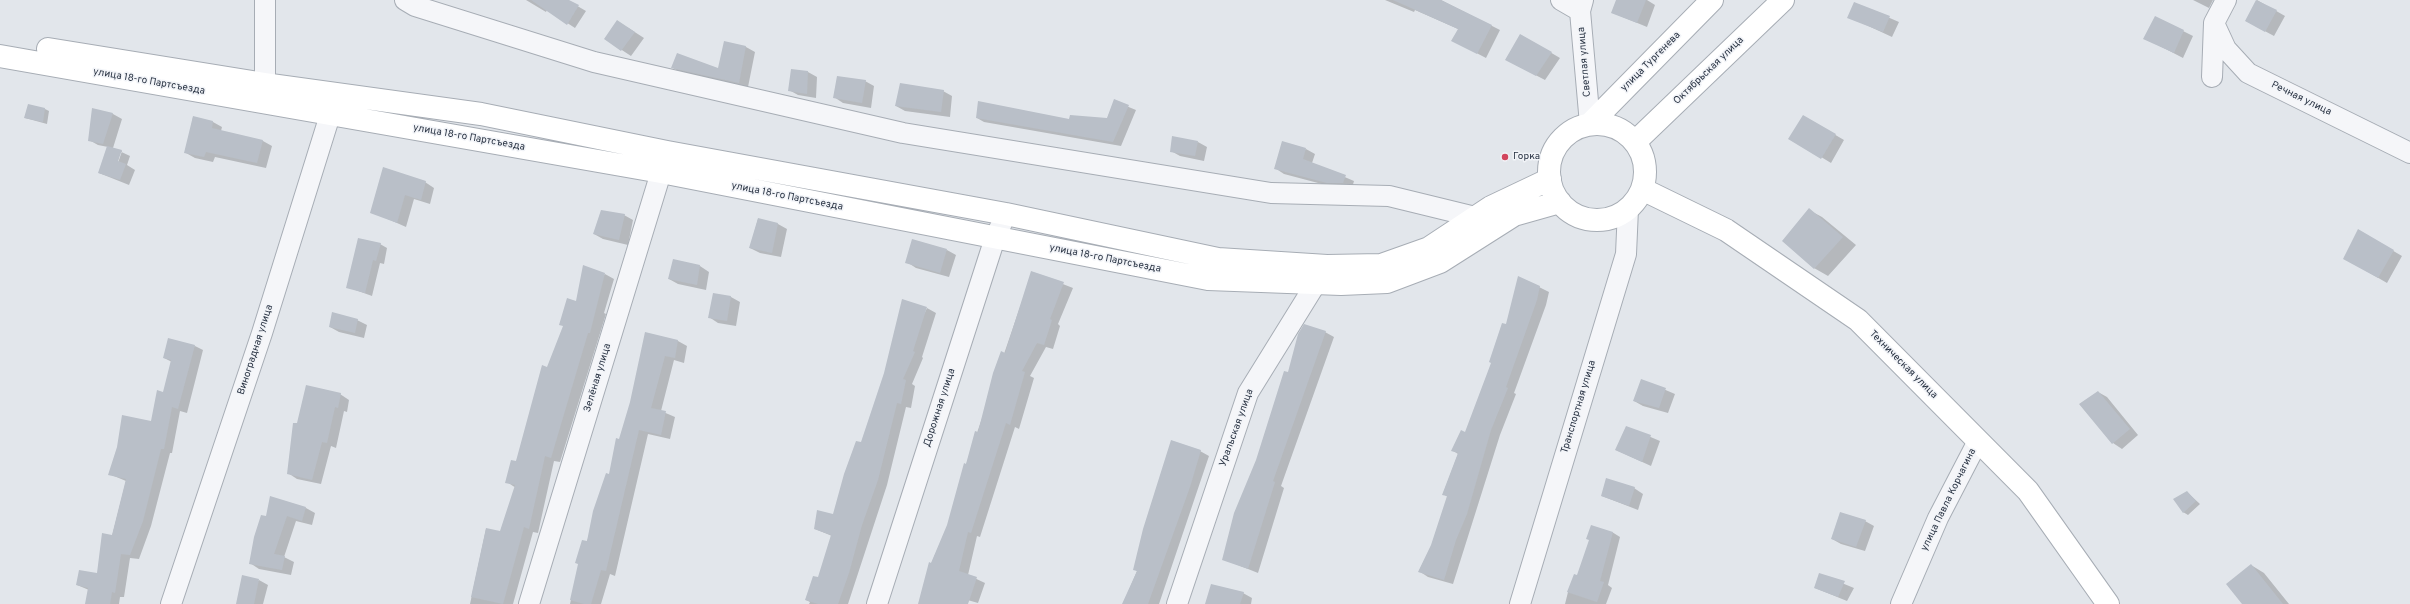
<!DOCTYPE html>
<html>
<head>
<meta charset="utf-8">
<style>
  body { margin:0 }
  canvas { display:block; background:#e2e6eb }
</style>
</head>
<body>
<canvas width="2410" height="604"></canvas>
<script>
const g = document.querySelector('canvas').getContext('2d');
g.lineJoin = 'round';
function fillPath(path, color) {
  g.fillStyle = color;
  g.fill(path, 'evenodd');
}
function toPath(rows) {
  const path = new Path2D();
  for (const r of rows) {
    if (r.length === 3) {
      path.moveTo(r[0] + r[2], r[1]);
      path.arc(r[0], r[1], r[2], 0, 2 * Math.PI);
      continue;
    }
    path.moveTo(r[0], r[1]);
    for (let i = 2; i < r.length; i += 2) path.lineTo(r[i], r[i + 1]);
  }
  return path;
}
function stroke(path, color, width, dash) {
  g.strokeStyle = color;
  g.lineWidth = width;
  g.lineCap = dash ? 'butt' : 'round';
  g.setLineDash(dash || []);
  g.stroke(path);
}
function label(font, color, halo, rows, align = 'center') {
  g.font = font + ' Overpass,sans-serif';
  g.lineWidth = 3;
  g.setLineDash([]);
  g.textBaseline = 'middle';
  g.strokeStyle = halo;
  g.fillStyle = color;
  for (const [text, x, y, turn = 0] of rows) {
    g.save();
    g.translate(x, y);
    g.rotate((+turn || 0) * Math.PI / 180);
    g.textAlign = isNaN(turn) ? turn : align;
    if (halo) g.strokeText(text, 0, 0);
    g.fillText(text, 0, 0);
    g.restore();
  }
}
fillPath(toPath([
  [526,0,567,0,586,11,575,28,547,10,546,12],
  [1385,0,1441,0,1500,30,1486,58,1461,45,1458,29,1415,10,1414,12],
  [1617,0,1647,0,1655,5,1647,27,1613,13],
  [2193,0,2213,0,2209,8],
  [2257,0,2285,16,2274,36,2246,21],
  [1855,3,1899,22,1892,37,1849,17],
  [2155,17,2193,36,2183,58,2154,43],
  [627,27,644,38,631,56,605,39],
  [1521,35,1560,58,1545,80,1516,65],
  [725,42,746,47,755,52,748,87,682,73,673,68,719,69],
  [792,70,808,72,817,77,816,98,798,95,789,90],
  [865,81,874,86,871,108,843,103,834,97],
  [943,91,952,96,950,117,905,111,896,106],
  [1114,101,1136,110,1121,146,984,122,977,118,1070,120,1107,119],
  [45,109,49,111,47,124,25,118],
  [93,109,113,114,122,119,113,148,130,156,127,165,135,170,129,185,99,173,108,147,98,145,89,140],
  [120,151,122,151,117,166],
  [1803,116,1844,140,1831,163,1790,138],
  [193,117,213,122,222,127,221,131,263,141,272,146,266,168,215,157,213,162,195,158,186,153],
  [1198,142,1207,147,1204,161,1180,156,1171,151],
  [1306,149,1315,154,1312,163,1354,181,1352,188,1337,188,1284,174,1275,168],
  [425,182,434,188,430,204,414,199,406,227,372,212],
  [1809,210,1822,217,1856,245,1828,276,1814,268],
  [624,215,633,220,628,245,603,239,594,234],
  [758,219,778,224,787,229,781,257,760,253,750,248],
  [2359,231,2402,256,2387,283,2344,258],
  [380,244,387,248,384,264,380,263,372,296,347,287],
  [947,250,956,255,949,277,916,268,907,262],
  [700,266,709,272,706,290,678,284,669,279],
  [1032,272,1073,288,1058,324,1060,326,1053,349,1046,347,1030,376,1034,378,1019,429,1015,427,980,537,977,536,968,575,985,583,978,603,957,597,955,604,919,604,931,564,948,525,966,465],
  [605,274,614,279,604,313,606,314,560,462,554,461,538,533,533,532,513,604,470,604,486,529,501,532,516,488,507,482,516,462,548,368,576,302],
  [1539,287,1549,292,1546,305,1514,393,1516,394,1500,435,1453,584,1428,577,1419,571,1432,545,1448,497,1443,494,1458,454,1452,450,1466,433,1507,326],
  [714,294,731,297,740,302,736,326,718,323,709,317],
  [927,308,936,313,922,357,923,358,912,384,915,386,911,408,906,407,887,485,848,604,809,604,810,602,806,600,819,579,832,536,815,529,834,515,862,444],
  [357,320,367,325,364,338,339,332,330,327],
  [1325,332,1334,337,1281,486,1284,488,1258,573,1223,559,1288,374],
  [646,333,678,341,687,346,684,363,674,360,661,411,675,417,670,439,648,434,615,576,610,574,601,604,570,604,579,564,610,475,631,403],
  [195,346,203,350,187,413,180,411,172,453,170,453,151,526,139,559,130,558,124,597,120,597,119,604,86,604,89,590,77,585,98,574,112,536,126,481,109,474,151,422,164,393,172,362,164,358],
  [1642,380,1675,394,1668,413,1643,406,1634,401],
  [2098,392,2107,397,2138,435,2122,449,2113,443],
  [340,394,349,400,347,412,344,411,336,448,331,446,321,484,297,479,288,473,298,424],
  [1627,427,1660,441,1651,466,1616,450],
  [1200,451,1209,456,1159,604,1123,604,1137,571,1134,569],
  [1634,488,1643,494,1638,510,1602,496],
  [2187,492,2200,504,2188,515,2183,512],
  [306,508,315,513,312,525,296,521,284,557,294,562,291,575,259,569,250,563,267,517],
  [1865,521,1874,526,1865,551,1841,544,1832,539],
  [1612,532,1620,537,1608,585,1612,588,1606,604,1565,604,1568,592,1578,576],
  [2251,565,2264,573,2289,604,2243,604],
  [1820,574,1854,588,1847,601,1815,588],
  [259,580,268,585,263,604,237,604],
  [1243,593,1252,598,1251,604,1206,604]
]), '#0003');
fillPath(toPath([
  [531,0,569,0,579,5,567,25],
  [1393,0,1441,0,1492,25,1477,54,1451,41,1458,29],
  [1616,0,1646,0,1637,23,1611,13],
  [2256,0,2277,10,2265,32,2245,21],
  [1854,2,1890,16,1883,32,1847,18],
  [2155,16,2184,30,2174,53,2143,39],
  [617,20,635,32,621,51,604,39],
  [1520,34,1552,52,1536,76,1505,60],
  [724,41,746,46,739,83,671,68,677,53,718,68],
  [791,69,808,71,807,94,788,91],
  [837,76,866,80,862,103,833,98],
  [900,83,944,90,941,112,895,106],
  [1114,99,1129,105,1113,142,976,118,978,101,1069,119,1070,115,1107,118],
  [28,104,45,108,43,122,24,118],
  [92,108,113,113,103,144,88,141],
  [1803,115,1836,134,1821,159,1788,139],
  [193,116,213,121,212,128,263,140,257,163,206,152,204,157,184,153],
  [1172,136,1198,141,1195,156,1170,152],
  [1282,141,1306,148,1303,159,1346,175,1343,183,1327,183,1274,169],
  [107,146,122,150,118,161,126,164,120,180,98,173],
  [383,167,426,181,421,200,405,195,397,223,370,213],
  [1809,208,1843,237,1814,269,1782,241],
  [601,210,625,214,619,240,593,234],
  [758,218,778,223,772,253,749,248],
  [2358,229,2394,250,2378,278,2343,259],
  [358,238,381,243,376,261,373,260,365,293,346,288],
  [912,239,947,249,940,273,905,263],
  [673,259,700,265,697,285,668,279],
  [583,265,605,273,590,333,588,333,551,458,545,456,529,529,524,527,503,604,471,597,486,528,500,531,515,485,505,483,511,460,516,461,542,365,547,367,563,326,559,325,567,298,576,301],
  [1031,271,1064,282,1050,319,1052,320,1044,345,1037,343,1022,371,1025,372,1010,425,1006,423,971,533,968,532,959,571,977,577,968,604,918,604,929,562,931,563,947,525,964,463,966,464,975,431,978,432,993,373,1001,351,1005,353],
  [1518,276,1540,286,1537,300,1506,387,1508,388,1491,430,1467,514,1456,540,1444,580,1418,572,1431,545,1447,496,1442,495,1458,453,1451,451,1461,430,1465,432,1491,363,1489,362,1502,323,1506,324],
  [713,293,731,296,727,321,708,318],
  [902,299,927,307,913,351,915,352,903,379,906,380,901,404,897,403,878,480,862,525,849,573,838,604,818,604,805,600,813,576,818,577,831,535,814,529,817,510,833,514,844,474,856,441,861,442,884,373],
  [332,312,358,319,355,333,329,327],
  [1304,324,1326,331,1273,481,1275,482,1248,569,1222,560,1234,513,1256,460,1284,371,1288,372,1298,334],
  [645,332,678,340,675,358,665,356,651,408,666,411,661,435,639,430,606,571,601,570,591,604,584,604,570,600,578,564,575,563,582,540,587,541,593,511,606,473,609,474,616,438,619,439,630,402],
  [168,338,195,345,178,409,172,407,164,449,161,449,143,521,130,555,121,554,115,593,112,592,110,604,85,604,88,588,76,585,79,570,97,573,102,533,112,535,126,479,108,475,117,447,122,415,151,421,157,390,163,392,171,360,163,358],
  [1641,379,1666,388,1659,408,1633,401],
  [306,385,341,393,338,408,335,407,327,443,322,442,312,480,287,474,293,423,297,423],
  [2098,391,2130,429,2112,444,2079,404],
  [1626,426,1651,435,1642,462,1615,450],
  [1171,440,1201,450,1190,487,1148,604,1122,604,1137,571,1133,570,1143,529],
  [1606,478,1635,487,1629,506,1601,496],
  [2187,491,2196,501,2183,513,2173,499],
  [270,496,306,507,302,521,287,516,274,554,285,556,282,570,249,564,254,537,261,515,266,516],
  [1840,512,1866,520,1856,547,1831,539],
  [1591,525,1613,532,1600,581,1604,582,1597,602,1567,592,1574,574,1577,575,1589,540,1586,539],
  [2251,564,2283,604,2242,604,2226,584],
  [1819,573,1845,581,1838,597,1814,588],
  [242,575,259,579,254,604,236,604],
  [1211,584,1244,592,1240,604,1205,604]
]), '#b9bfc8');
const minor = toPath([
  [265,0,265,84],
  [405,0,415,6,594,62,903,133,1271,193,1389,196,1475,217],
  [1561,0,1580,11],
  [1583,0,1580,11,1590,124],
  [2214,23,2226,49,2248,73,2410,153],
  [2212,77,2214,23,2226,0],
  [171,604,262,333,335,99],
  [529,604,666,156],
  [877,604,995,238,1006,214],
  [1177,604,1248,393,1323,272],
  [1520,604,1626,254,1628,209],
  [1901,604,1938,518,1978,441]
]);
const secondary = toPath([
  [48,49,265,84,481,114,667,152,1006,214,1218,259,1327,266,1381,265,1429,248,1491,207,1550,179],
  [0,56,661,172,1208,279,1341,284,1387,282,1440,262,1514,215,1560,202],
  [1590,124,1712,0],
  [1597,172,48],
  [1635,142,1783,0],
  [1642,189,1726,230,1858,320,2028,491,2108,604]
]);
stroke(minor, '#a7adb5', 22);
stroke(secondary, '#a7adb5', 24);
stroke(minor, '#f5f6f9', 20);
stroke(secondary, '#fff', 22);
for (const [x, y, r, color] of [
  [1505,157,4,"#d2455d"]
]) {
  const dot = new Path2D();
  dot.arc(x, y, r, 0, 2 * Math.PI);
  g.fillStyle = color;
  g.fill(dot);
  stroke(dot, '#f2f4f8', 1.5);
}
label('10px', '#293343', '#f2f4f8', [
  ["Светлая улица",1585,62,-95],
  ["улица Тургенева",1651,62,-45],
  ["Октябрьская улица",1709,71,-44],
  ["улица 18-го Партсъезда",149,82,10],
  ["Речная улица",2301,99,26],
  ["улица 18-го Партсъезда",469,138,10],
  ["улица 18-го Партсъезда",787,197,11],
  ["улица 18-го Партсъезда",1105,259,11],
  ["Виноградная улица",256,350,-72],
  ["Техническая улица",1903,365,45],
  ["Зелёная улица",598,378,-73],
  ["Транспортная улица",1579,407,-73],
  ["Дорожная улица",940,408,-72],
  ["Уральская улица",1237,428,-70],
  ["улица Павла Корчагина",1949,500,-64]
]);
label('10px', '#293343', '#f2f4f8', [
  ["Горка",1513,157]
], 'left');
</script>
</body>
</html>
